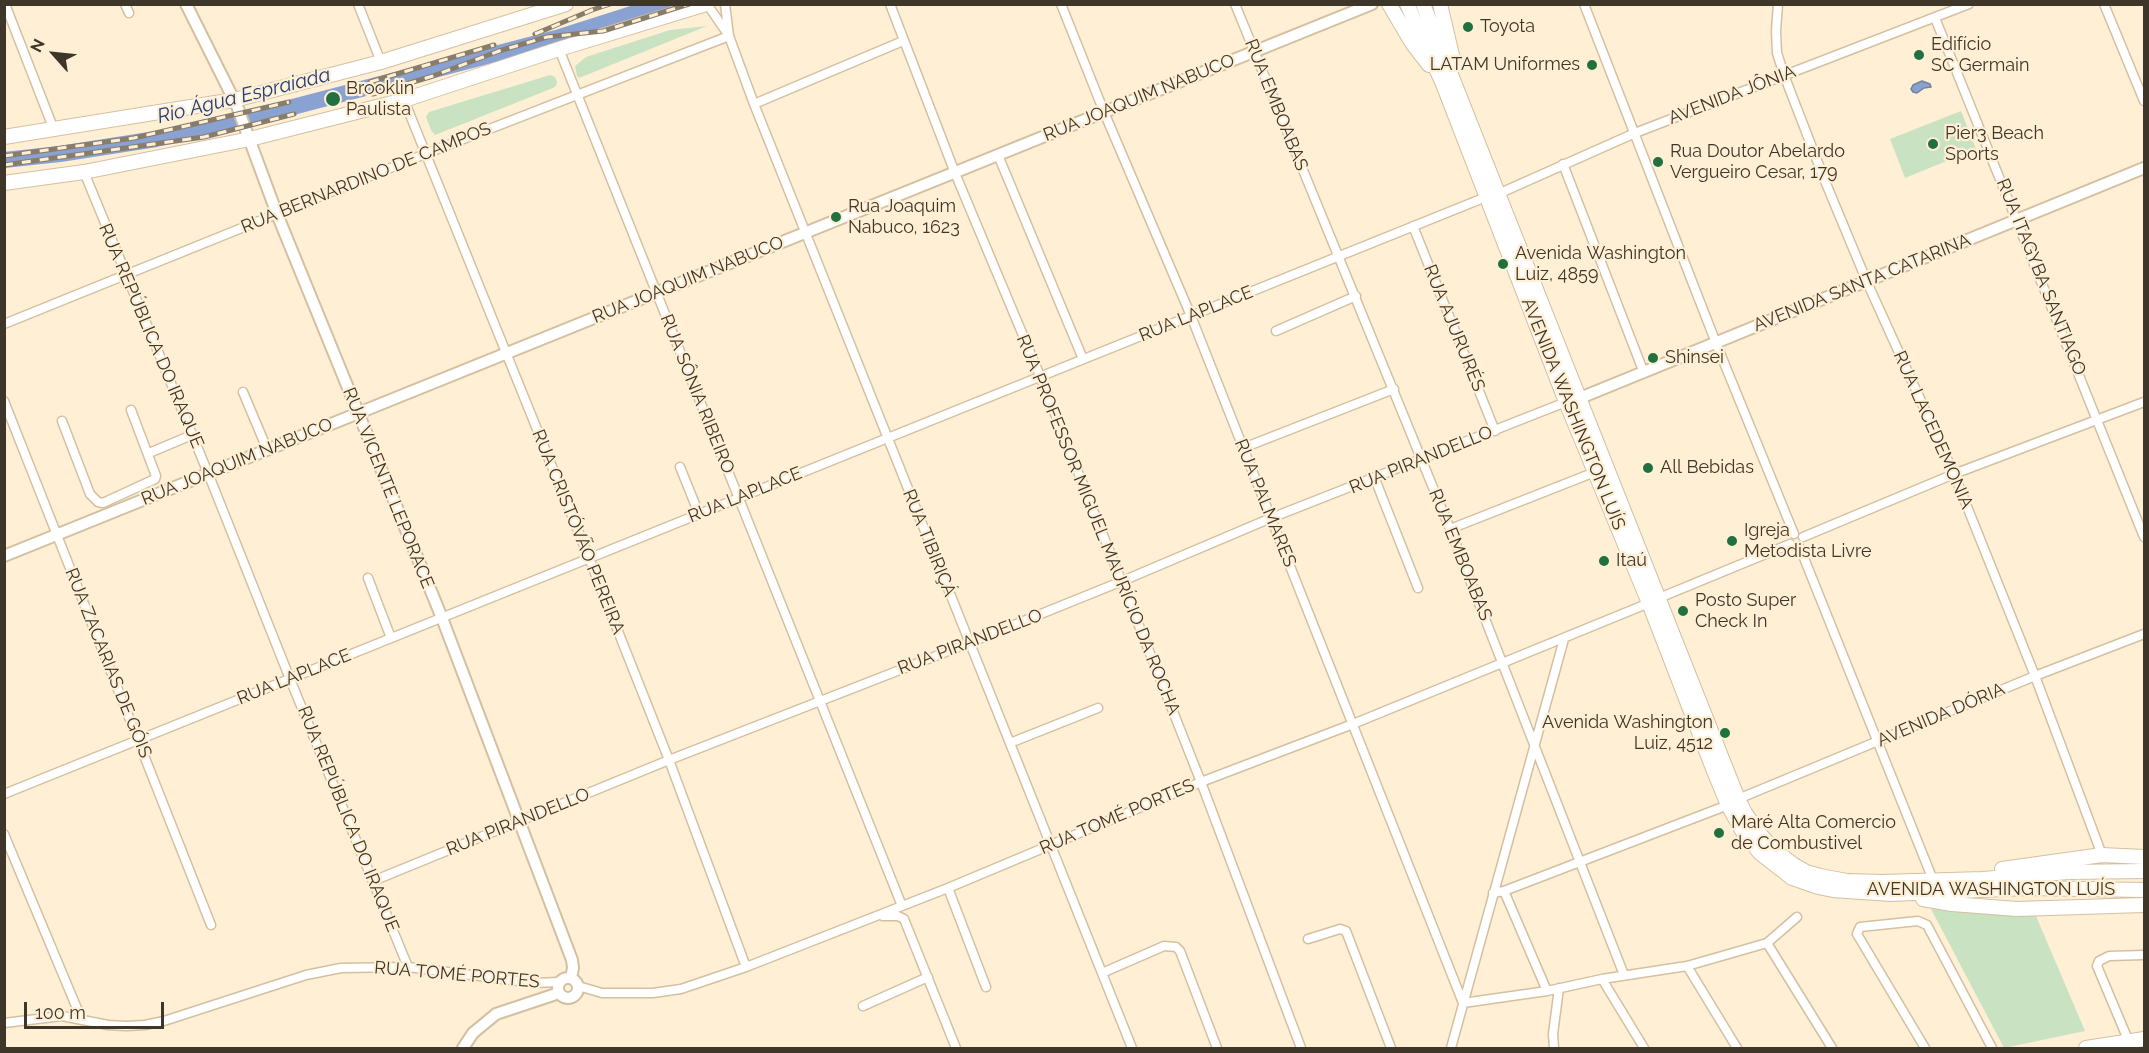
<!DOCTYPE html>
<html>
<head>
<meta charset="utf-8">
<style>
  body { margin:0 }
  #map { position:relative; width:2149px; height:1053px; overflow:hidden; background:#ffefd5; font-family:Raleway,sans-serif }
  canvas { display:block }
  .frame { position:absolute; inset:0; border:6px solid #3e3629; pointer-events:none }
  .north { position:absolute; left:24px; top:24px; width:60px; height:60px; -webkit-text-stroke:4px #ffefd5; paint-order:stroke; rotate:297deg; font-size:16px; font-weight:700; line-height:24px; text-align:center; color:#3e3629 }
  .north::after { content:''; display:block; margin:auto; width:21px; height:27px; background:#3e3629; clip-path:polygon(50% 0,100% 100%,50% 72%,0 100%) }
  .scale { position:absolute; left:24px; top:1002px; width:140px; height:27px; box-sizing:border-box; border:3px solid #3e3629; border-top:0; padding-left:8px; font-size:18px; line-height:21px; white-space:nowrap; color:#3e3629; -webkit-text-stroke:4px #ffefd5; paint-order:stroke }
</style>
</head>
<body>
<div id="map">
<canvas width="2149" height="1053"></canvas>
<div class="frame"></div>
<div class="north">N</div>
<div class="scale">100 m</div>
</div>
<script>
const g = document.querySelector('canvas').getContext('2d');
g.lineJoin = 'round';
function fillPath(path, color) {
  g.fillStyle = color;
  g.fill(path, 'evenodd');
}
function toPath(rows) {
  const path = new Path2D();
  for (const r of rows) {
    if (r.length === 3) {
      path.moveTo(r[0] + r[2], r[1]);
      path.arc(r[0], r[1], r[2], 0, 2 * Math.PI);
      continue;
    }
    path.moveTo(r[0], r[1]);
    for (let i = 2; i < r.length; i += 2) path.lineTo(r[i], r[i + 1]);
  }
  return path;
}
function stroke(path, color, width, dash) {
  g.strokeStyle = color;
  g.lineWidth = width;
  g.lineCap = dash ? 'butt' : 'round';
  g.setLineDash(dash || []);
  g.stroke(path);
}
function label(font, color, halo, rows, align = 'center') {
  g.font = font + ' Raleway,sans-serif';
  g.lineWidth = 4.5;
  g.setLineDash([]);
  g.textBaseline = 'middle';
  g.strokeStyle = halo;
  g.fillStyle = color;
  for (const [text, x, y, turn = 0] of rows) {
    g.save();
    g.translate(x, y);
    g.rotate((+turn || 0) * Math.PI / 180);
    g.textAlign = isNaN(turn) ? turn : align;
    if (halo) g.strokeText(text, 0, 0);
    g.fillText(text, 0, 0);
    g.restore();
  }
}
fillPath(toPath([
  [707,26,579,78,577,76,575,66,586,57,670,30],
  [550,75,555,77,557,82,556,86,553,88,435,135,431,130,426,117,429,112],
  [1961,111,1976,149,1905,178,1890,139],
  [1931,909,2036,916,2085,1031,2004,1048]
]), '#c9e2c2');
const water = toPath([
  [1922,81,1930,84,1931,87,1924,88,1917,93,1913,92,1911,89,1913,85,1922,81]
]);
fillPath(water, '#8aa2d2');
stroke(water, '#73829f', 1.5);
stroke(toPath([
  [4,160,60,154,156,139,224,125,556,38,663,4]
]), '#8aa2d2', 16);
const minor = toPath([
  [5,4,54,130],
  [125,4,129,13],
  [358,4,381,62],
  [707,4,727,33],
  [725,4,729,36,754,104,1132,1048],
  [890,4,955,173,1040,376,1201,782,1301,1048],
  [1061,4,1104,112,1191,316,1463,1003,1547,991,1602,979,1687,966,1767,943,1797,917],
  [1235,4,1450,529,1624,975],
  [1584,4,1716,343,1794,534],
  [1778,4,1776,31,1777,53,1784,75,1825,181,1867,282,1954,474,2035,676,2102,855],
  [2104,4,2144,101],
  [1935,18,2144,537],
  [559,49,902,906],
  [404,100,589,558,669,760,746,967],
  [754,104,903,41],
  [998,155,1083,359],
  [1563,164,1644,373],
  [84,172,208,473,290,679,408,967],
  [1498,194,1635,133,1969,4],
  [1413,226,1495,431],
  [4,324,425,154,729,36],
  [1276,331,1356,296],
  [243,392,267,449],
  [4,401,211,925],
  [62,421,90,494,98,502,103,503,155,479,156,476,131,410],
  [1243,448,1394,389],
  [149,453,192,435],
  [680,467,699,514],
  [1375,479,1418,588],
  [1450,529,1595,472],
  [1803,537,1954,474,2144,402],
  [1800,548,1933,880],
  [368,578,391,638],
  [1659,598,1790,544],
  [1010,743,1098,708],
  [4,794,1486,197],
  [1738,799,2035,676,2144,634],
  [4,834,81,1018],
  [373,881,669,760,969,643,1120,582,1271,518,1566,402],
  [948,888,986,987],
  [1504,891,1547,991],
  [1493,893,1504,891,1728,805],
  [883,916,898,916,904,919,956,1048],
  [1308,939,1340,929,1346,931,1391,1048],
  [1767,943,1832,1048],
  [1687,966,1737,1048],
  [1102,973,1164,946,1176,947,1180,951,1217,1048],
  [1602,979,1644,1048],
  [578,986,602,993,653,993,681,989,746,967,948,888,1201,782,1353,724,1649,603],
  [863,1006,928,977],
  [4,1023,62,1016,108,1025,126,1026,145,1025,164,1021,306,975,341,968,408,967,534,983,559,982],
  [2129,1042,2097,966,2099,961,2109,956,2144,955],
  [1451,1048,1564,639],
  [1554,1048,1553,1034,1559,988],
  [1925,1048,1857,934,1860,927,1918,921,1927,925,1992,1048]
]);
const tertiary = toPath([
  [186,4,237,106,277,214,442,618,572,960,573,968,571,978],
  [1580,398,2144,168],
  [4,556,1372,4],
  [568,988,10],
  [463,1048,473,1033,496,1014,559,993]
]);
const primary = toPath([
  [4,137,234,100,381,62,566,4],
  [4,183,84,172,250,139,404,100,559,49,706,4],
  [2086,1048,2144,1039]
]);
const trunk = toPath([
  [1389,4,1412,43,1429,65],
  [1407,4,1443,84,1566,402,1649,603,1714,771,1728,805,1743,832,1760,853,1792,878,1818,887,1833,890,1891,894,2027,888,2144,890],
  [1423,4,1738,799,1745,813,1760,834,1773,849,1794,865,1806,872,1820,876,1847,881,1882,882,1983,879,2068,872,2144,871],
  [1440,4,1452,55],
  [2002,869,2102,855,2144,857],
  [1923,899,1952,904,2017,909,2144,905]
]);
stroke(minor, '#d4c0a1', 11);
stroke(tertiary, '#d4c0a1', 14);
stroke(primary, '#d4c0a1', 16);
stroke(trunk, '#d4c0a1', 16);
stroke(minor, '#fff', 8);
stroke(tertiary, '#fff', 10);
stroke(primary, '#fff', 14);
stroke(trunk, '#fff', 14);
const rail = toPath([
  [535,34,592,10,610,4],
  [370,82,494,45],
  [373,94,433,76,499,51,547,37,603,31,689,4],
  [4,156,134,138,289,102],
  [4,165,204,137,294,114]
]);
stroke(rail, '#887d6b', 5);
stroke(rail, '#ffefd5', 3, [9]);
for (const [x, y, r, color] of [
  [1468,27,6,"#207040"],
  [1919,55,6,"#207040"],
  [1592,65,6,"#207040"],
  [333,99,8,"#207040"],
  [1933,144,6,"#207040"],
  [1658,162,6,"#207040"],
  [836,217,6,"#207040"],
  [1503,264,6,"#207040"],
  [1653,358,6,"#207040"],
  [1648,468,6,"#207040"],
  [1732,541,6,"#207040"],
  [1604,561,6,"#207040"],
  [1683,611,6,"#207040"],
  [1725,733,6,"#207040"],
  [1719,833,6,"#207040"]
]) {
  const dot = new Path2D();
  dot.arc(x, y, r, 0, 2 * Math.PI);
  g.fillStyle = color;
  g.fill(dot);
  stroke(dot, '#ffefd5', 2);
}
label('18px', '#3e3629', '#ffefd5', [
  ["Toyota",1480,27],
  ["Edifício",1931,45],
  ["SC Germain",1931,66],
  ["LATAM Uniformes",1580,65,"right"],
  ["Brooklin",346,89],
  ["Paulista",346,110],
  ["Pier3 Beach",1945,134],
  ["Sports",1945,155],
  ["Rua Doutor Abelardo",1670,152],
  ["Vergueiro Cesar, 179",1670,173],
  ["Rua Joaquim",848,207],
  ["Nabuco, 1623",848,228],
  ["Avenida Washington",1515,254],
  ["Luiz, 4859",1515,275],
  ["Shinsei",1665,358],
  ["All Bebidas",1660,468],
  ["Igreja",1744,531],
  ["Metodista Livre",1744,552],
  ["Itaú",1616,561],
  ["Posto Super",1695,601],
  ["Check In",1695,622],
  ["Avenida Washington",1713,723,"right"],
  ["Luiz, 4512",1713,744,"right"],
  ["Maré Alta Comercio",1731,823],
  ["de Combustivel",1731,844]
], 'left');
label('18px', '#3e3629', '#ffefd5', [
  ["AVENIDA JÔNIA",1732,95,-21],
  ["RUA JOAQUIM NABUCO",1139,98,-22],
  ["RUA EMBOABAS",1276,105,68],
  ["RUA BERNARDINO DE CAMPOS",366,178,-22],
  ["RUA ITAGYBA SANTIAGO",2041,277,68],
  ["RUA JOAQUIM NABUCO",688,280,-22],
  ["AVENIDA SANTA CATARINA",1862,283,-22],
  ["RUA LAPLACE",1196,314,-22],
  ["RUA AJURURÉS",1454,328,68],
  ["RUA REPÚBLICA DO IRAQUE",151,336,67],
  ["RUA SÔNIA RIBEIRO",697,394,68],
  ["AVENIDA WASHINGTON LUÍS",1573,414,68],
  ["RUA LACEDEMONIA",1933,430,66],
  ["RUA PIRANDELLO",1421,460,-22],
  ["RUA JOAQUIM NABUCO",237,462,-22],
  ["RUA VICENTE LEPORACE",388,488,68],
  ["RUA LAPLACE",745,495,-22],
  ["RUA PALMARES",1265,503,68],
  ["RUA PROFESSOR MIGUEL MAURÍCIO DA ROCHA",1098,525,68],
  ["RUA CRISTÓVÃO PEREIRA",578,532,68],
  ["RUA TIBIRIÇÁ",929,543,68],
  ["RUA EMBOABAS",1460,555,68],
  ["RUA PIRANDELLO",970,642,-21],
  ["RUA ZACARIAS DE GÓIS",108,663,68],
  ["RUA LAPLACE",294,677,-22],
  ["AVENIDA DÓRIA",1941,715,-23],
  ["RUA TOMÉ PORTES",1117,817,-23],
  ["RUA REPÚBLICA DO IRAQUE",348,819,68],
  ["RUA PIRANDELLO",518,822,-22],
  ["AVENIDA WASHINGTON LUÍS",1991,890],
  ["RUA TOMÉ PORTES",457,975,5]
]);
label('italic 20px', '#213c77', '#ffefd5', [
  ["Rio Água Espraiada",244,96,-14]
]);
</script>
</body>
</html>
